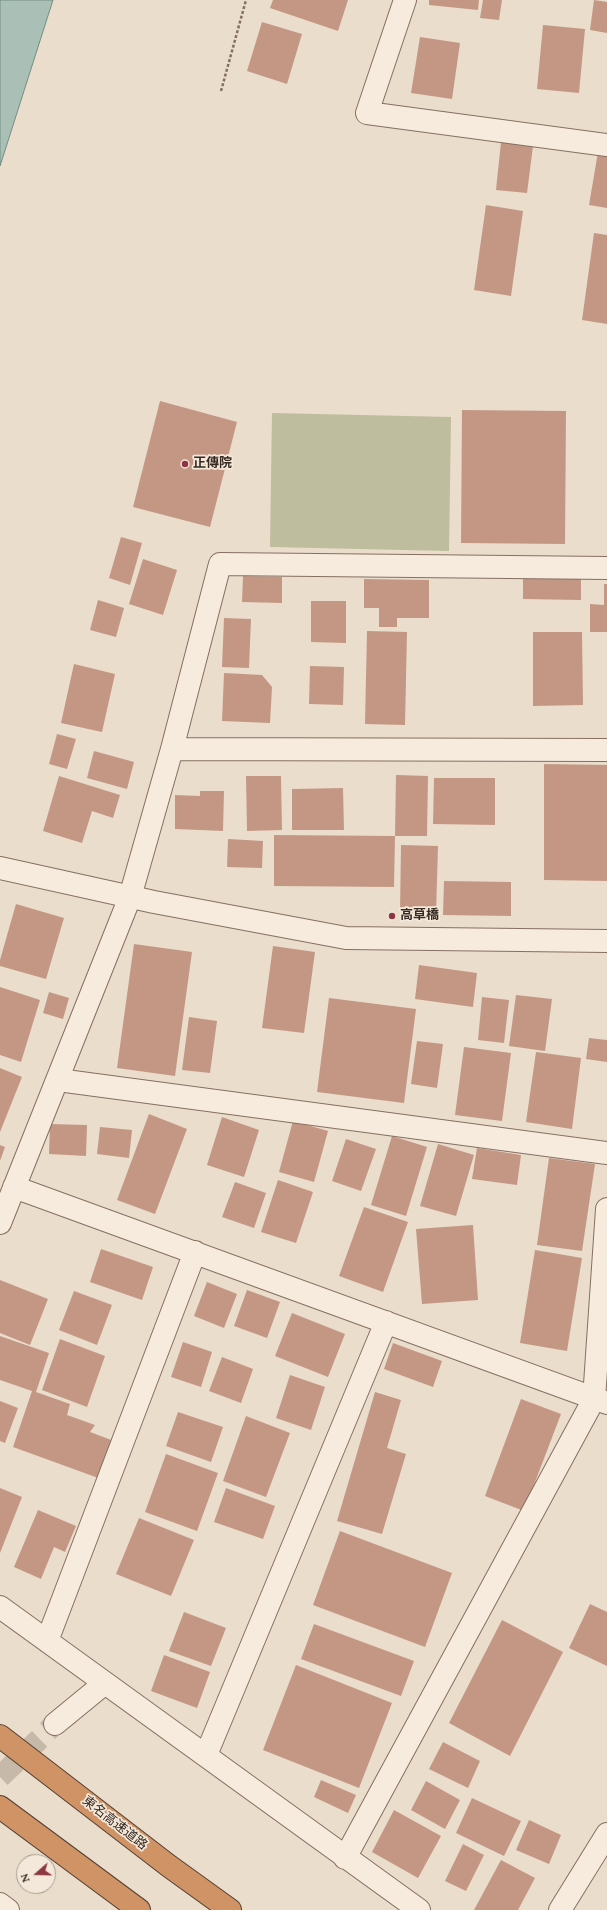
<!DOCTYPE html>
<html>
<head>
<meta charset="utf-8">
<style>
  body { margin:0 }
  #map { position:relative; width:607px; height:1910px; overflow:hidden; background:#eaddcb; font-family:Spectral,serif }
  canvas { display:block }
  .north { position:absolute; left:16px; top:1854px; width:40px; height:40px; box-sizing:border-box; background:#f3e8d9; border:1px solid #a89c90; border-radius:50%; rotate:250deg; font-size:11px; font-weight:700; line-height:16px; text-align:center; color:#382a22 }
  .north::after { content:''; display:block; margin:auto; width:14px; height:18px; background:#8e3743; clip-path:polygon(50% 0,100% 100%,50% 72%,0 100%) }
</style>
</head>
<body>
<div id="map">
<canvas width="607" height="1910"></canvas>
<div class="north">N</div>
</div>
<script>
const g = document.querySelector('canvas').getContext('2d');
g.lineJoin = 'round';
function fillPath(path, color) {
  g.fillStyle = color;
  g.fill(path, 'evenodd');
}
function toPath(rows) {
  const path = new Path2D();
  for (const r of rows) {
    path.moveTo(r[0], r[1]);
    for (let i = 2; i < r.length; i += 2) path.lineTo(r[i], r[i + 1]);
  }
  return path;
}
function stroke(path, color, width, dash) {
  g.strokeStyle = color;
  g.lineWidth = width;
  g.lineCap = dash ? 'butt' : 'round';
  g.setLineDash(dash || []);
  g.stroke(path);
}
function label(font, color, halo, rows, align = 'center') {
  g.font = font + ' Spectral,"Noto Sans JP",serif';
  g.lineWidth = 3.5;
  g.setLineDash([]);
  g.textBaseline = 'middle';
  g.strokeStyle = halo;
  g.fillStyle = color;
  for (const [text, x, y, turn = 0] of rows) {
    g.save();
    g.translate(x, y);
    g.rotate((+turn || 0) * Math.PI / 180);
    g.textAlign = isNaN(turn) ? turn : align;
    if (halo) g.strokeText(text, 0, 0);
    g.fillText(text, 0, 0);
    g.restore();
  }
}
fillPath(toPath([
  [272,413,451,417,449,551,270,547]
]), '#bebd9d');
const water = toPath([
  [0,0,53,0,0,166,0,0]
]);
fillPath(water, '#aac0b6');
stroke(water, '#728d83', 1);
fillPath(toPath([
  [273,0,348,0,338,31,270,8],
  [429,0,479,0,478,10,429,5],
  [483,0,502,0,499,20,480,18],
  [594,0,607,2,607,33,590,30],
  [262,22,302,34,287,84,247,71],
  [543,25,585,29,579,93,537,89],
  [420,37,460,43,452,99,411,93],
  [501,142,533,146,527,193,496,190],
  [598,152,607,154,607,208,589,205],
  [486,205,523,211,511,296,474,290],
  [594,233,607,235,607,324,582,320],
  [160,401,237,422,210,527,133,507],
  [462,410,566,411,565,544,461,543],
  [121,537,142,543,130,585,109,578],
  [143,559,177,570,163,615,129,604],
  [243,576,282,577,282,603,242,602],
  [523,577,581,579,581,600,523,599],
  [364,579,429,580,429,618,397,618,397,627,379,627,379,608,364,608],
  [604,584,607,584,607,632,590,632,590,604,604,605],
  [98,600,124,608,116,637,90,630],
  [311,601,346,601,346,643,311,642],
  [224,618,251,619,249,668,222,667],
  [367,631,407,632,405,725,365,724],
  [533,632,582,632,583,705,533,706],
  [74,664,115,674,102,732,61,723],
  [310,666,344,667,343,705,309,704],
  [224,673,262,675,272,687,270,723,222,721],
  [57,734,76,739,67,769,49,764],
  [94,751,134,762,127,789,87,778],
  [544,764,607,765,607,881,544,880],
  [396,775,428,776,427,836,395,836,394,887,274,886,274,835,395,836],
  [59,776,120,795,113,818,92,811,82,843,43,831],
  [246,776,281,776,282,830,247,831],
  [434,778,495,778,495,825,433,824],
  [343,788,344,830,292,830,292,789],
  [200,791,224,791,223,831,175,829,175,795,200,796],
  [228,839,263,841,262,868,227,867],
  [401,845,438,846,436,914,400,912],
  [444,881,511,882,511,916,443,915],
  [16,904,64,918,46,979,0,966,0,960],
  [134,944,192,952,175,1076,117,1068],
  [273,946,315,952,304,1033,262,1028],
  [419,965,477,973,473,1007,415,999],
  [0,987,40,1000,21,1062,0,1055],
  [49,992,69,998,63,1019,43,1013],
  [516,995,552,999,545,1051,509,1046],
  [482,997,509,1000,504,1043,478,1040],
  [329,998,416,1009,404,1103,317,1092],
  [189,1017,217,1021,210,1073,182,1070],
  [589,1038,607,1040,607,1062,586,1059],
  [417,1041,443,1044,437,1088,411,1084],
  [464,1047,511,1053,502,1121,455,1115],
  [536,1052,581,1058,572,1129,526,1122],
  [0,1068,22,1077,0,1132],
  [149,1114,187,1129,155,1214,117,1200],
  [222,1117,259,1130,244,1177,207,1165],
  [293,1121,328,1131,314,1182,279,1172],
  [50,1124,87,1125,86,1156,49,1154],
  [100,1127,132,1130,129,1158,97,1154],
  [392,1136,427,1147,406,1216,371,1205],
  [346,1139,376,1149,361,1191,332,1181],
  [438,1144,474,1155,456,1216,420,1206],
  [0,1145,5,1147,0,1161],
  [477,1148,521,1155,517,1185,472,1179],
  [549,1158,595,1164,582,1251,537,1245],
  [278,1180,313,1192,296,1243,261,1232],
  [235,1182,266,1193,254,1228,222,1217],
  [364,1207,408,1222,383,1292,339,1276],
  [473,1225,478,1300,422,1304,416,1229],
  [101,1249,153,1267,142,1300,90,1282],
  [535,1250,582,1258,567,1351,520,1343],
  [0,1280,48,1299,30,1345,0,1333],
  [207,1282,237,1294,224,1328,194,1316],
  [247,1290,280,1302,267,1338,234,1326],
  [74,1291,112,1305,97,1345,59,1330],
  [292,1313,345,1334,328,1377,275,1356],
  [0,1336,49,1353,36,1392,70,1404,67,1415,95,1425,90,1432,114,1441,101,1479,13,1447,32,1391,0,1380],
  [60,1339,105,1356,87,1407,42,1390],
  [183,1342,212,1352,201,1387,171,1377],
  [393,1343,442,1361,433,1387,384,1369],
  [222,1357,253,1369,241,1403,209,1391],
  [290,1375,325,1387,311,1430,276,1418],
  [375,1392,401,1400,387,1448,406,1454,382,1534,337,1521],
  [521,1399,561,1414,524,1511,485,1496],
  [0,1401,18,1408,5,1443,0,1441],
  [178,1412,223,1427,211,1462,166,1446],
  [246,1416,290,1433,266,1497,223,1481],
  [166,1454,218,1473,197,1531,145,1512],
  [0,1488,22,1497,0,1553],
  [226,1488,275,1506,263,1539,214,1522],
  [38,1510,76,1526,65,1552,54,1547,41,1579,14,1567],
  [139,1518,194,1540,171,1596,116,1574],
  [340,1531,452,1573,425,1647,313,1605],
  [590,1604,607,1612,607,1666,569,1648],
  [184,1612,226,1628,211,1666,169,1651],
  [502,1620,563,1652,510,1756,449,1723],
  [314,1624,414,1661,401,1696,301,1659],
  [164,1655,210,1672,197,1708,151,1691],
  [296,1665,392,1703,359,1788,263,1750],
  [443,1742,480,1761,468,1788,429,1769],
  [321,1780,356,1795,348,1813,314,1797],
  [426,1781,460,1800,445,1829,411,1810],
  [472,1798,521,1821,504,1856,456,1833],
  [394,1810,441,1836,418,1878,372,1852],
  [529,1820,561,1835,549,1864,516,1850],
  [463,1844,484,1855,466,1891,445,1881],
  [501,1860,535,1878,518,1910,474,1910]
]), '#c49785');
stroke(toPath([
  [0,1777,55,1724]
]), '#c6b9a9', 22, [22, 11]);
const minor = toPath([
  [405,0,367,113,607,145],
  [172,749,607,750],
  [0,868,154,902,346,938,607,941],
  [58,1080,607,1153],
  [14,1187,607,1403],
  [0,1223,130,897,172,749,220,564,607,568],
  [0,1607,419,1910],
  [47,1641,195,1252],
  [55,1724,105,1683],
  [206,1755,386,1322],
  [345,1858,594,1399,607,1209],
  [0,1904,8,1910]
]);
const tertiary = toPath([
  [560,1910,607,1834]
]);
const motorway = toPath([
  [0,1736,169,1866,230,1910],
  [0,1807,139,1910]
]);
stroke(minor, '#856f61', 24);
stroke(tertiary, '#856f61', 24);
stroke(motorway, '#543f34', 24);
stroke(toPath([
  [221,91,246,0]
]), '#856f61', 2.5, [3, 2]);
stroke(minor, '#f6ebdd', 22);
stroke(tertiary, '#f6ebdd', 22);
stroke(motorway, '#cf9366', 22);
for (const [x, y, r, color] of [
  [185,464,4,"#8e3743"],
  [392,916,4,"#8e3743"]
]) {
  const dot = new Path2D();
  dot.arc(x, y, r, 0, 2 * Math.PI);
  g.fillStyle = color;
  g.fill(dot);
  stroke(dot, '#f3e8d9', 1.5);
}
label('bold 13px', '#382a22', '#f3e8d9', [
  ["正傳院",193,464],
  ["高草橋",400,916]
], 'left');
label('13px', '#382a22', '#f3e8d9', [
  ["東名高速道路",114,1824,38]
]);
</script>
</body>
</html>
